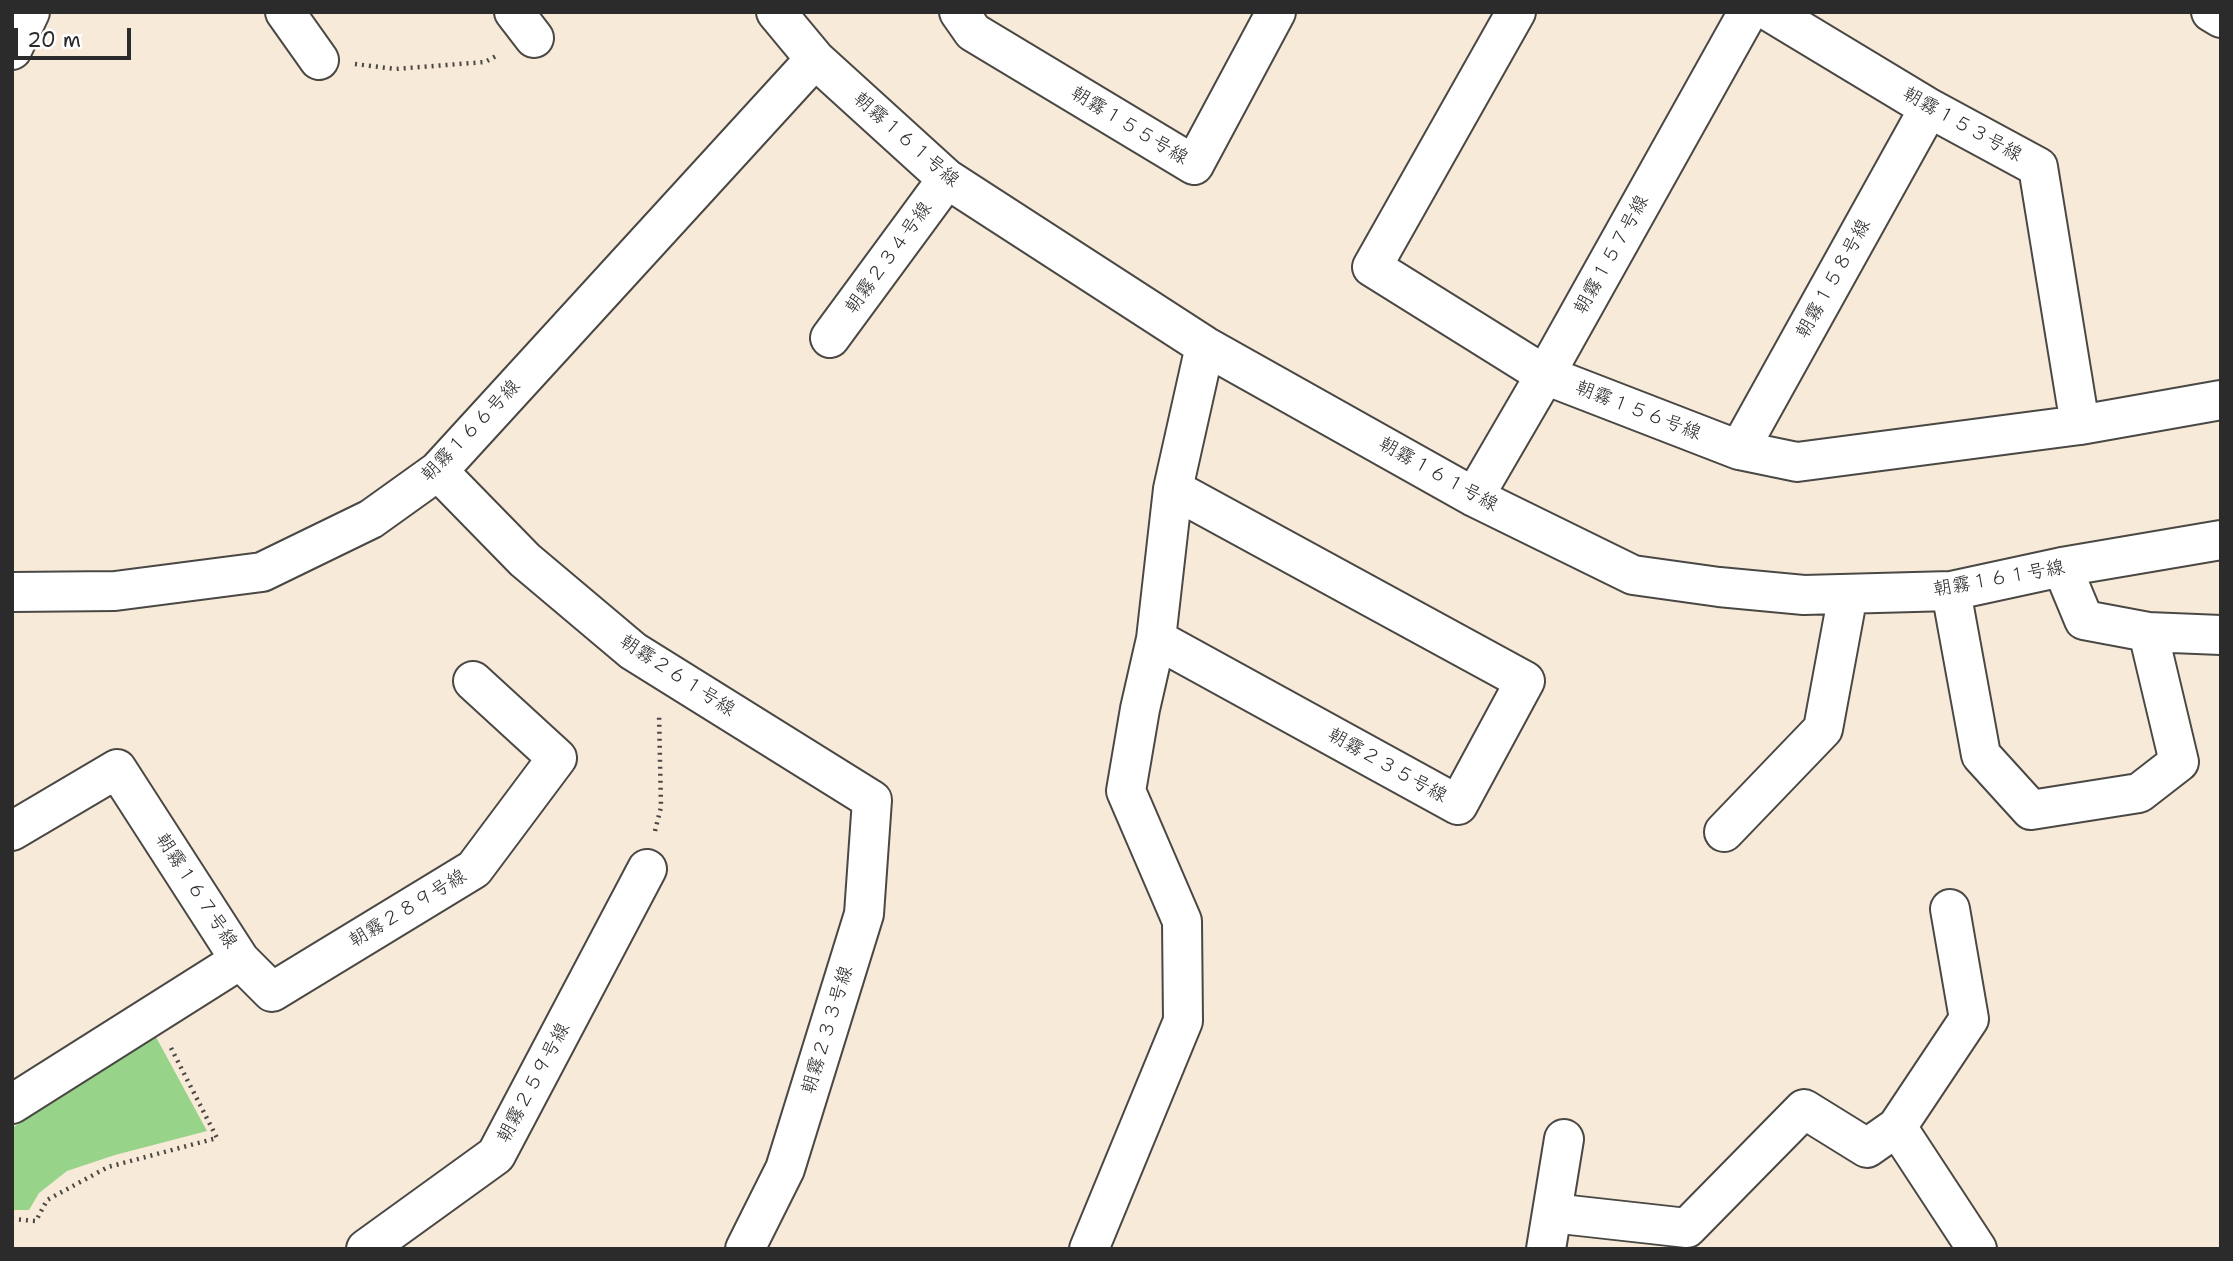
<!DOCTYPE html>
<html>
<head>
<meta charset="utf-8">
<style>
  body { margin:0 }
  #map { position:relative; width:2233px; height:1261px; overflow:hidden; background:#f8ead8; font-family:"Shantell Sans",sans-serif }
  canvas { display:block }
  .frame { position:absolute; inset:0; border:14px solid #2b2b2b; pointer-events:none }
  .scale { position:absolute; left:14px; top:28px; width:117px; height:32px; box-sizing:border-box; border:4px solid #2b2b2b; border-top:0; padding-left:9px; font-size:21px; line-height:24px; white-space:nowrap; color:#2b2b2b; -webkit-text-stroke:5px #fff; paint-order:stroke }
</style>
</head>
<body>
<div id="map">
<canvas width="2233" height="1261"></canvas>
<div class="frame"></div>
<div class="scale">20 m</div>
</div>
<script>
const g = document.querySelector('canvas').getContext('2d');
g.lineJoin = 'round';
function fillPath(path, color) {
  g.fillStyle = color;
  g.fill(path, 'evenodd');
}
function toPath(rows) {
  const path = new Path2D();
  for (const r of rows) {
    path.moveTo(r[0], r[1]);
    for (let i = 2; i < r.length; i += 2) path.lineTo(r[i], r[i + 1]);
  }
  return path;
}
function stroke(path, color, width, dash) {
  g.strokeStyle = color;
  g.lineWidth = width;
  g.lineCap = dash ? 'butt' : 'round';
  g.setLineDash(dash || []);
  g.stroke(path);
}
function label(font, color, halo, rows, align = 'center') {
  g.font = font + ' "Shantell Sans","Klee One",sans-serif';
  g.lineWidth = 6;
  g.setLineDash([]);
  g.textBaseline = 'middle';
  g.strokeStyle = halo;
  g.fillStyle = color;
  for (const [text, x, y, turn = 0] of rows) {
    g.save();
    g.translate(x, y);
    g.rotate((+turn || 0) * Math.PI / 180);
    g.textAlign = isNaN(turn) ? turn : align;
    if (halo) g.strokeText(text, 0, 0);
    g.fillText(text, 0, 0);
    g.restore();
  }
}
fillPath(toPath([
  [156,1037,207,1131,115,1155,67,1171,39,1193,29,1210,12,1210,12,1128]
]), '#97d388');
const minor = toPath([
  [285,12,319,60],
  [514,12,534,38],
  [776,12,815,59,947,179,1205,346,1474,497,1633,575,1719,587,1804,595,1951,591,2062,567,2221,540],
  [959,12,973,32,1194,165,1276,12],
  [1516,12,1372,267,1545,375,1739,450,1797,462,2080,425,2221,400],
  [1770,12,1929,108,2038,167,2080,425],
  [2211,12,2221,18],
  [12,50,30,12],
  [830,338,947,179],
  [1739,450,1929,108],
  [438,471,525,560,633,651,872,800,864,914,785,1169,745,1249],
  [1173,489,1525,681,1458,805,1156,639,1173,489,1205,346],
  [1474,497,1545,375,1748,12],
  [2062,567,2084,620,2148,632,2221,635],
  [1951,591,1981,755,2031,810,2139,793,2179,762,2148,632],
  [12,592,115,591,262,572,371,519,438,471,815,59],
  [12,831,117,769,240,960,12,1104],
  [1724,832,1823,729,1848,594],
  [1950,909,1969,1019,1897,1127,1977,1249],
  [240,960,272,992,474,869,557,758,473,681],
  [1552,1213,1687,1228,1804,1109,1867,1148,1897,1127],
  [366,1249,496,1155,647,869],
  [1089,1249,1183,1021,1182,921,1126,791,1140,709,1156,639],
  [1546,1249,1564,1139]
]);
stroke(minor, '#4a4845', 42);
stroke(toPath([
  [355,64,395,69,485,62,498,55],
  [655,831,661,807,659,714],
  [12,1219,36,1221,47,1200,108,1167,217,1138,171,1048]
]), '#4a4845', 4.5, [2, 5]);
stroke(minor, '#fff', 38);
label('19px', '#2b2b2b', '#fff', [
  ["朝霧１５３号線",1962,125,29],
  ["朝霧１５５号線",1129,126,31],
  ["朝霧１６１号線",906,140,41],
  ["朝霧１５７号線",1612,255,-61],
  ["朝霧２３４号線",889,258,-54],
  ["朝霧１５８号線",1834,279,-61],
  ["朝霧１５６号線",1638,411,21],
  ["朝霧１６６号線",471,431,-46],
  ["朝霧１６１号線",1438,475,29],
  ["朝霧１６１号線",1999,579,-10],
  ["朝霧２６１号線",677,676,33],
  ["朝霧２３５号線",1387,766,29],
  ["朝霧１６７号線",196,891,57],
  ["朝霧２８９号線",408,909,-31],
  ["朝霧２３３号線",828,1030,-73],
  ["朝霧２５９号線",534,1083,-62]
]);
</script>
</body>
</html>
